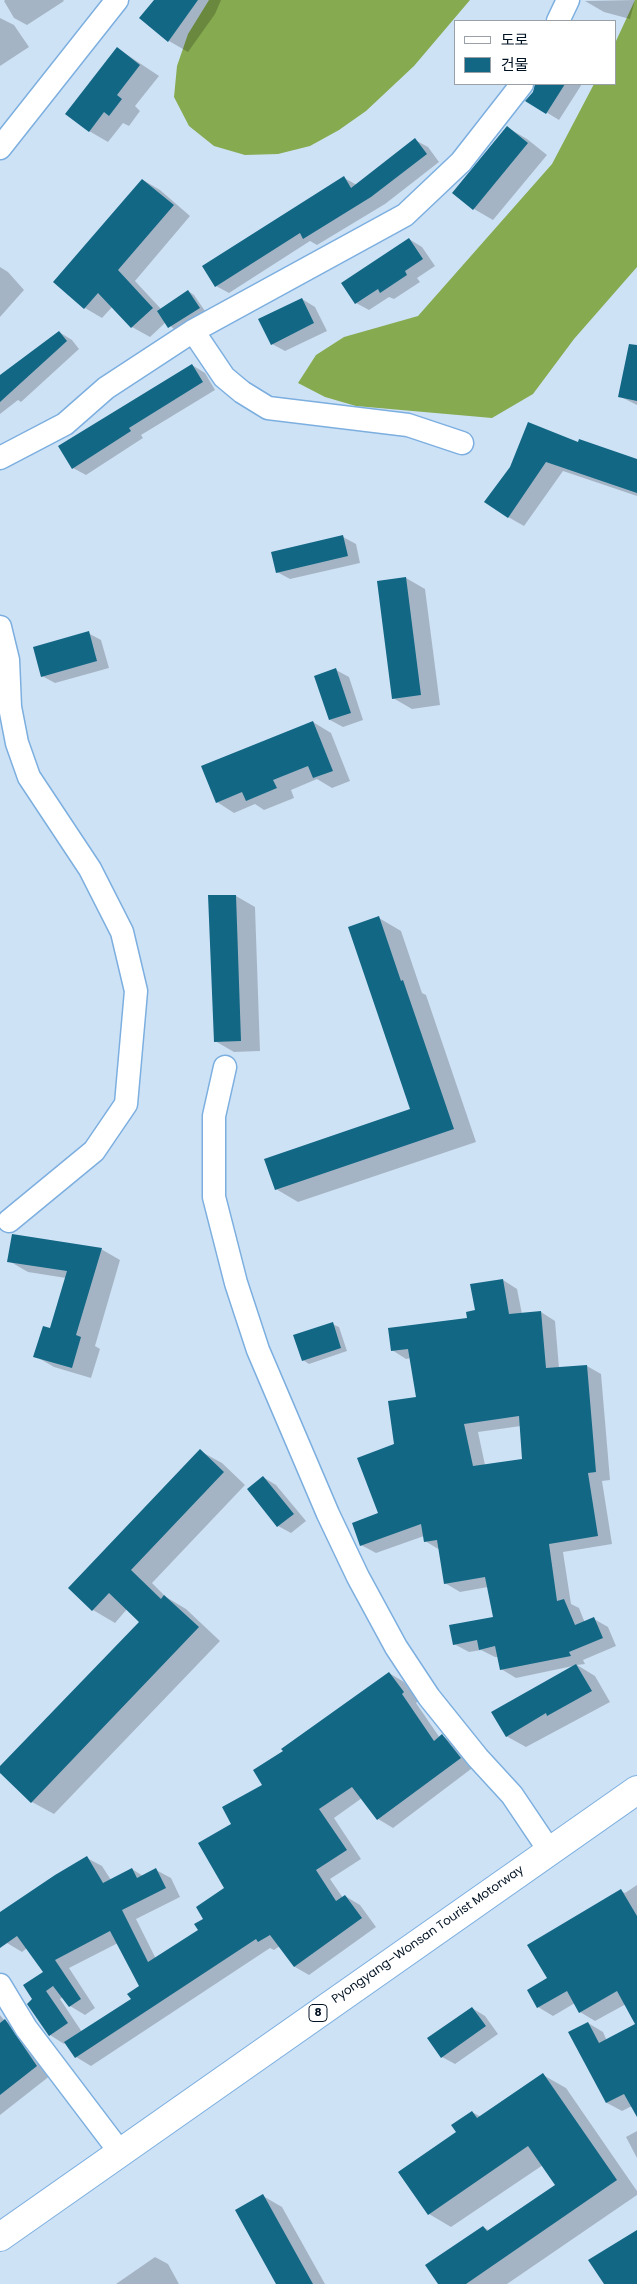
<!DOCTYPE html>
<html>
<head>
<meta charset="utf-8">
<style>
  body { margin:0 }
  #map { position:relative; width:637px; height:2284px; overflow:hidden; background:#cee2f6; font-family:Poppins,"Noto Sans KR",sans-serif }
  canvas { display:block }
  .legend { position:absolute; left:454px; top:20px; width:162px; height:65px; box-sizing:border-box; background:#fff; border:1px solid #99a0a7; margin:0; padding:6px 9px; list-style:none; font-size:15px; color:#011223 }
  .legend li { display:flex; align-items:center; gap:10px; height:25px }
  .legend b { width:25px; border:1px solid #99a0a7 }
</style>
</head>
<body>
<div id="map">
<canvas width="637" height="2284"></canvas>
<ul class="legend">
<li><b style="height:6px;background:#fff"></b>도로</li>
<li><b style="height:14px;background:#126785"></b>건물</li>
</ul>
</div>
<script>
const g = document.querySelector('canvas').getContext('2d');
g.lineJoin = 'round';
function fillPath(path, color) {
  g.fillStyle = color;
  g.fill(path, 'evenodd');
}
function toPath(rows) {
  const path = new Path2D();
  for (const r of rows) {
    path.moveTo(r[0], r[1]);
    for (let i = 2; i < r.length; i += 2) path.lineTo(r[i], r[i + 1]);
  }
  return path;
}
function stroke(path, color, width, dash) {
  g.strokeStyle = color;
  g.lineWidth = width;
  g.lineCap = dash ? 'butt' : 'round';
  g.setLineDash(dash || []);
  g.stroke(path);
}
function label(font, color, halo, rows, align = 'center') {
  g.font = font + ' Poppins,sans-serif';
  g.lineWidth = 5;
  g.setLineDash([]);
  g.textBaseline = 'middle';
  g.strokeStyle = halo;
  g.fillStyle = color;
  for (const [text, x, y, turn = 0] of rows) {
    g.save();
    g.translate(x, y);
    g.rotate((+turn || 0) * Math.PI / 180);
    g.textAlign = isNaN(turn) ? turn : align;
    if (halo) g.strokeText(text, 0, 0);
    g.fillText(text, 0, 0);
    g.restore();
  }
}
fillPath(toPath([
  [209,0,470,0,414,66,366,111,339,130,310,146,278,154,245,155,214,146,189,126,174,97,177,66,188,34],
  [635,0,637,0,637,267,574,339,533,394,492,418,356,406,325,397,298,383,316,355,344,337,418,316,552,164,594,84,616,84,616,41]
]), '#86aa4f');
fillPath(toPath([
  [5,0,63,0,64,1,27,25,14,18,4,1],
  [156,0,221,0,215,14,188,52,169,41],
  [635,0,630,19,604,12,585,1],
  [0,18,14,25,29,47,0,66],
  [117,48,159,76,135,106,140,111,129,126,123,123,108,142,89,131],
  [537,84,582,84,559,120,528,101],
  [508,128,527,139,547,155,493,220,474,209,454,193],
  [415,140,428,147,439,162,385,204,317,245,310,241,229,293,216,286,344,178,357,185],
  [143,180,160,190,190,216,135,281,161,309,188,291,194,295,205,311,175,330,166,322,150,337,132,327,113,306,102,318,85,308],
  [409,239,422,247,435,266,417,278,420,282,394,299,389,297,369,310,356,303],
  [0,267,8,272,24,290,0,317],
  [302,299,315,307,327,331,285,351,272,344],
  [59,332,72,340,79,349,21,402,18,400,0,414,0,376],
  [192,365,205,373,215,390,141,435,143,438,86,475,73,468],
  [637,374,637,405,619,396],
  [579,444,637,460,637,496,563,471,524,526,508,517,511,467],
  [343,537,356,544,360,563,290,579,277,572],
  [406,578,425,589,440,705,412,709,393,698],
  [88,633,101,640,109,668,55,683,42,676],
  [336,670,349,677,363,720,343,727,330,720],
  [313,722,331,733,350,781,332,788,317,779,291,790,294,798,264,810,255,804,234,813,217,802],
  [236,896,255,907,260,1051,234,1052,215,1041],
  [379,918,401,931,422,993,426,995,476,1142,298,1202,276,1189,411,1110],
  [101,1249,120,1260,95,1346,100,1349,91,1378,54,1367,35,1356,51,1329,66,1278,28,1272,9,1261],
  [503,1280,517,1289,522,1314,541,1312,555,1321,559,1368,587,1366,601,1374,610,1480,602,1481,612,1544,563,1552,571,1604,579,1608,585,1623,594,1619,608,1627,616,1646,583,1660,585,1664,577,1665,595,1676,610,1702,526,1747,506,1736,573,1666,516,1678,501,1669,498,1657,495,1657,481,1650,469,1652,454,1644,494,1618,488,1587,460,1592,445,1583,440,1550,425,1541,424,1536,376,1553,361,1545,379,1514,396,1445,417,1398,411,1358,406,1359,392,1350,468,1319],
  [521,1426,523,1460,485,1465,478,1432],
  [332,1324,339,1327,347,1351,309,1364,303,1360],
  [200,1451,222,1463,245,1485,152,1583,166,1597,186,1609,220,1641,54,1814,32,1802,0,1771,0,1768,141,1622,127,1609,115,1623,93,1610,70,1588],
  [263,1477,276,1485,306,1521,291,1533,278,1526],
  [389,1673,404,1682,418,1701,416,1703,440,1738,442,1736,457,1745,475,1766,393,1828,378,1819,362,1798,334,1818,361,1859,330,1879,343,1898,345,1896,360,1905,376,1927,309,1975,295,1967,280,1946,274,1950,270,1948,91,2066,76,2057,66,2043,64,2044,50,2035,34,2000,45,1972,27,1948,22,1952,7,1943,0,1933,0,1914,87,1858,102,1866,111,1880,132,1869,143,1876,156,1870,171,1878,180,1897,136,1919,156,1959,200,1930,226,1888,233,1824,264,1785,284,1752],
  [118,1943,140,1986,133,1999,82,2032,60,1999,63,1997,70,2006,85,2015,95,2008,69,1968],
  [637,1885,637,2024,626,2004,595,2021,580,2012,575,2003,553,2016,538,2007,549,1979,621,1891,625,1893],
  [472,2008,485,2016,498,2034,455,2064,442,2057],
  [0,2015,5,2021,20,2029,51,2075,0,2115],
  [588,2023,603,2032,607,2041,637,2025,637,2115,632,2106,622,2111,607,2103,570,2033],
  [543,2075,566,2088,637,2191,637,2195,507,2284,439,2284,483,2227,490,2231,557,2186,543,2165,451,2227,429,2214,458,2133,472,2112,481,2117],
  [637,2131,637,2158,626,2137],
  [263,2196,282,2207,325,2284,278,2284],
  [155,2257,168,2264,179,2284,116,2284]
]), '#0003');
fillPath(toPath([
  [154,0,198,0,168,42,139,18],
  [117,47,140,65,117,95,122,99,109,116,104,112,89,132,65,114],
  [535,84,565,84,546,114,525,101,533,92],
  [507,126,528,143,473,210,452,193],
  [415,138,427,154,371,197,303,239,300,233,215,287,202,266,344,176,351,188],
  [142,179,174,205,118,270,153,308,131,328,98,293,84,309,53,282],
  [409,238,423,259,405,271,407,275,380,293,378,289,355,304,341,283],
  [188,290,200,308,168,328,157,311],
  [302,298,314,323,271,345,258,319],
  [59,331,67,341,0,402,0,375],
  [629,344,637,345,637,401,618,397],
  [192,364,203,382,129,428,131,431,72,469,58,446],
  [528,422,578,442,579,439,637,459,637,493,546,462,508,518,484,502,510,467],
  [343,535,348,556,276,573,271,552],
  [406,577,421,695,392,699,377,581],
  [89,631,97,661,41,677,33,647],
  [336,668,351,713,329,720,314,676],
  [313,721,333,771,313,778,308,766,273,780,277,788,246,801,242,792,216,803,201,766],
  [208,895,236,895,241,1041,214,1042],
  [379,916,401,981,403,980,454,1129,275,1190,264,1159,410,1109,348,927],
  [12,1234,102,1248,76,1335,81,1337,72,1368,33,1357,43,1326,50,1328,67,1271,7,1262],
  [503,1279,509,1314,541,1311,546,1368,587,1365,596,1472,588,1473,598,1536,549,1544,557,1601,564,1599,575,1625,594,1617,603,1638,569,1652,571,1656,500,1670,495,1646,479,1650,477,1640,453,1645,449,1625,493,1617,485,1577,444,1584,437,1540,424,1542,421,1524,360,1546,352,1523,378,1513,357,1458,394,1444,388,1401,416,1397,408,1349,391,1351,388,1328,467,1318,466,1312,475,1310,470,1284],
  [519,1416,522,1459,473,1466,464,1424],
  [333,1322,341,1348,302,1361,293,1335],
  [200,1449,224,1472,131,1570,161,1599,164,1595,199,1627,31,1803,0,1773,0,1766,139,1622,109,1593,92,1611,68,1588],
  [263,1476,294,1514,277,1527,247,1489],
  [576,1664,592,1691,547,1716,546,1713,506,1737,491,1712],
  [389,1672,404,1692,402,1694,434,1741,442,1734,461,1758,377,1820,352,1787,319,1809,347,1850,316,1870,336,1901,345,1895,362,1918,294,1967,270,1935,258,1942,256,1939,75,2058,64,2042,131,1999,127,1994,139,1986,110,1931,55,1960,81,1999,69,2007,53,1986,46,1991,68,2023,49,2036,27,2004,32,1999,23,1985,43,1972,17,1936,0,1948,0,1912,55,1875,87,1856,103,1883,132,1868,137,1878,156,1868,166,1888,122,1910,148,1962,198,1930,194,1924,203,1919,196,1907,224,1888,198,1843,231,1824,222,1807,262,1785,253,1770,283,1751,281,1749],
  [621,1889,637,1916,637,2117,624,2094,606,2103,568,2032,588,2022,599,2043,635,2024,617,1991,579,2013,567,1991,537,2008,527,1990,547,1978,527,1945],
  [472,2007,486,2026,441,2058,427,2038],
  [5,2019,37,2066,0,2095,0,2023],
  [543,2073,617,2180,466,2284,438,2284,425,2265,483,2226,487,2231,555,2185,528,2146,428,2215,398,2172,456,2132,451,2125,472,2111,477,2118],
  [263,2194,313,2284,276,2284,235,2210],
  [637,2230,637,2284,604,2284,588,2260]
]), '#126785');
const minor = toPath([
  [558,21,568,0],
  [0,148,117,0],
  [193,331,224,377,242,392,268,408,408,425,462,443],
  [0,458,65,424,106,388,193,331,405,215,461,162,522,84],
  [0,627,8,660,10,707,17,743,29,777,90,869,122,932,136,991,126,1104,94,1151,9,1221],
  [225,1067,214,1116,214,1197,236,1283,258,1350,328,1514,358,1577,396,1647,429,1697,478,1758,512,1795,549,1850],
  [0,1985,26,2028,120,2152]
]);
const highway = toPath([
  [0,2237,637,1790]
]);
stroke(minor, '#7cafdf', 25);
stroke(highway, '#7cafdf', 30);
stroke(minor, '#fff', 22);
stroke(highway, '#fff', 28);
for (const [x, y, w] of [
  [318,2013,18]
]) {
  const box = new Path2D();
  box.roundRect(x - w / 2, y - 8.5, w, 17, 4);
  g.fillStyle = '#fff';
  g.fill(box);
  stroke(box, '#011223', 1);
}
label('bold 11px', '#011223', null, [
  ["8",318,2013]
]);
label('12px', '#011223', '#fff', [
  ["Pyongyang–Wonsan Tourist Motorway",428,1935,-35]
]);
</script>
</body>
</html>
